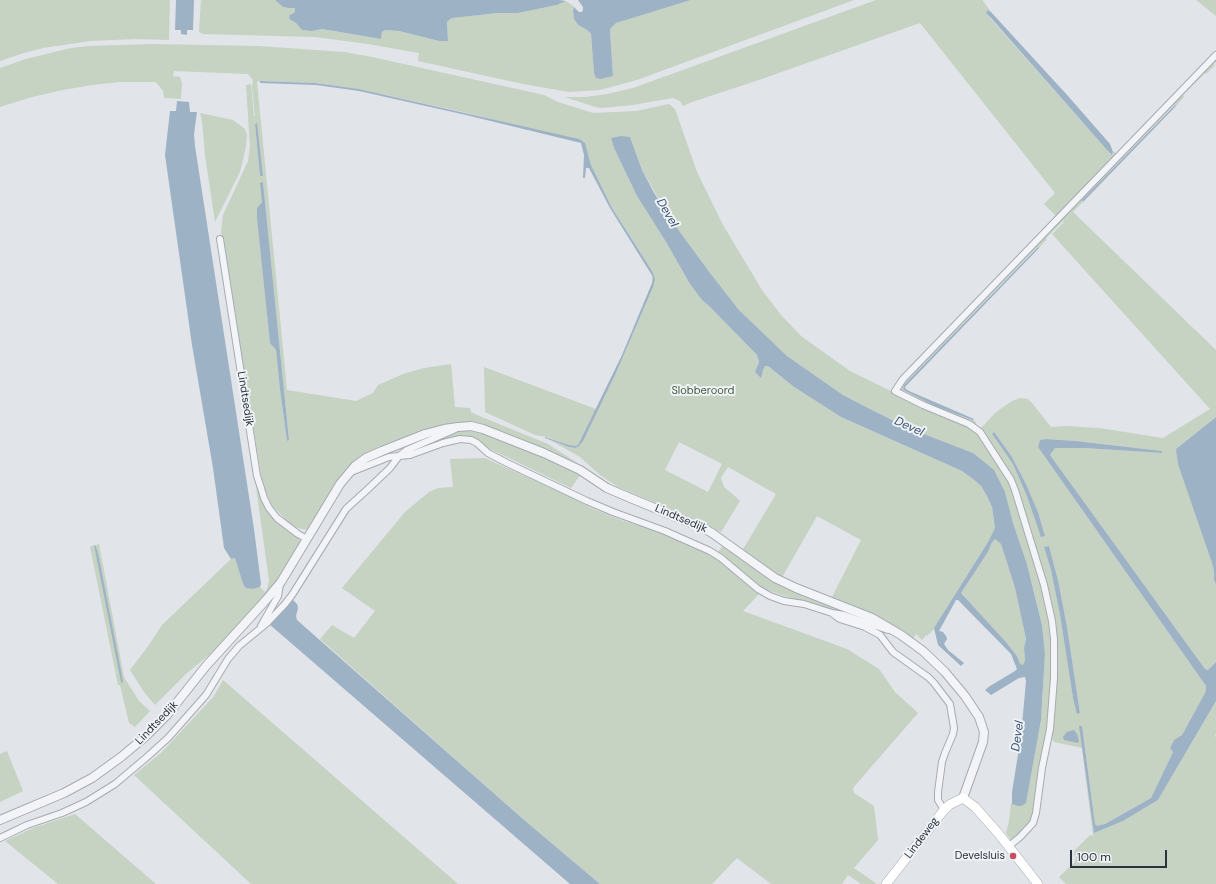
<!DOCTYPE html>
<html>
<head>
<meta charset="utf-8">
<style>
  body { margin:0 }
  #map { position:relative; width:1216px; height:884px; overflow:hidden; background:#e1e4e8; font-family:"DM Sans",sans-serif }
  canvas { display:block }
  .scale { position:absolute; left:1070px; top:850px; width:97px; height:18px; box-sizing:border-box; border:2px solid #2a323f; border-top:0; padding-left:5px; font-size:12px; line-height:14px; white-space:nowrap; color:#2a323f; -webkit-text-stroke:3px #f0f3f6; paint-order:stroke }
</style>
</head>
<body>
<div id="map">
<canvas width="1216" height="884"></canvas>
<div class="scale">100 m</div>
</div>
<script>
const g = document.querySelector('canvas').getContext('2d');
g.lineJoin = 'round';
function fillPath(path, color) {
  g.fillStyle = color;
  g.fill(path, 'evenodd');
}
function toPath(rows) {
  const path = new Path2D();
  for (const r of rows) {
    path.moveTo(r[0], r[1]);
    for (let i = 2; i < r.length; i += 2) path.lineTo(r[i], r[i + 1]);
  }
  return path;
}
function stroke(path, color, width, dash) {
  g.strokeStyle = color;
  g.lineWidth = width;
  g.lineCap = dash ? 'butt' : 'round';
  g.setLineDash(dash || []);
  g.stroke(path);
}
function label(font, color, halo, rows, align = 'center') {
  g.font = font + ' "DM Sans",sans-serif';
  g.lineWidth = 4;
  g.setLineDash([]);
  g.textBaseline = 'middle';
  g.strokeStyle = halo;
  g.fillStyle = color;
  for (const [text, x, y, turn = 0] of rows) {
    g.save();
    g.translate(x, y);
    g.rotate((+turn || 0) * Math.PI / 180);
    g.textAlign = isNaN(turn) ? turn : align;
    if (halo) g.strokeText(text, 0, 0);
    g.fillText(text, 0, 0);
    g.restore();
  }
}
fillPath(toPath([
  [0,0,170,0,169,40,135,39,90,41,43,48,24,53,0,61],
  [201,0,275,0,283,7,288,8,295,8,296,9,295,12,290,15,291,20,296,23,302,30,312,31,322,29,381,39,382,32,385,30,399,31,439,41,448,41,447,22,452,18,498,13,518,13,557,5,566,1,574,7,573,11,574,19,578,25,587,30,591,35,594,73,601,79,613,76,610,31,611,28,616,23,625,20,691,0,854,0,637,80,600,90,569,92,523,84,418,61,419,53,368,44,315,37,203,34,199,32],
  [876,0,983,0,983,1,991,12,989,10,986,13,991,19,1107,150,1112,155,1113,154,1113,151,1118,155,1057,217,1044,204,1055,193,920,23,756,81,692,102,683,106,680,101,673,98,633,105,602,108,595,107,565,97,586,97,607,94,633,88],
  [1196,0,1216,0,1216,16],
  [152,44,259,46,344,52,372,57,544,95,558,102,593,113,636,111,669,104,675,109,697,172,723,225,762,290,781,315,801,336,850,371,907,399,974,428,1009,478,1045,589,1050,620,1053,659,1051,713,1032,821,1013,840,1011,840,1006,833,1009,821,1011,803,1015,805,1026,802,1041,720,1045,654,1042,625,1036,599,1027,564,1013,523,1005,492,973,453,906,427,874,411,843,395,787,356,770,340,739,310,710,273,669,217,642,170,630,137,611,138,614,148,637,196,666,242,690,284,702,300,710,307,757,355,759,362,755,372,761,377,762,370,765,366,768,366,794,387,841,417,962,471,973,479,981,486,987,496,992,507,995,528,988,542,933,630,927,636,926,635,922,640,916,634,913,639,890,624,863,611,831,599,861,540,817,516,781,579,742,551,776,494,728,467,721,478,724,487,736,497,740,501,721,532,694,519,618,487,600,475,580,457,550,440,569,447,575,448,580,445,616,373,653,287,652,271,612,208,591,165,585,143,463,112,359,89,315,83,260,81,257,82,287,390,356,401,373,393,378,385,403,374,424,368,451,364,455,407,470,408,471,412,477,415,548,444,579,464,546,449,502,431,474,422,450,424,406,437,360,456,347,470,310,527,307,530,302,529,295,527,287,521,271,504,262,480,221,232,223,215,248,161,250,147,246,85,251,84,254,116,255,116,252,87,253,80,248,74,174,71,173,76,180,77,182,83,181,99,164,98,163,91,156,82,120,82,92,85,63,90,32,97,0,107,0,68,26,59,71,48,89,46],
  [256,123,263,176,260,176,255,124],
  [263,182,289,440,287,441,280,390,276,350,270,342,257,219,257,208,262,202],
  [679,442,722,464,708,492,665,470],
  [1216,58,1216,62,1214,64,1215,65,1206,74,1205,73,1183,95,1184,97,1176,106,1174,105,1082,200,1083,202,1073,212,1216,350,1216,417,1176,449,1212,563,1214,571,1214,580,1216,584,1216,662,1208,670,1205,669,1050,455,1055,448,1084,448,1162,453,1162,451,1076,441,1046,439,1040,440,1038,447,1206,686,1206,691,1182,735,1173,741,1170,748,1173,752,1151,798,1105,824,1100,825,1097,826,1095,824,1082,726,1094,833,1123,821,1158,800,1216,701,1216,734,1215,735,1216,738,1216,884,1066,884,1059,877,1075,862,1076,857,1074,854,1075,850,1090,835,1093,836,1082,748,1054,742,1051,736,1056,648,1032,541,1033,537,1017,490,987,438,985,433,981,428,996,412,1012,401,1020,398,1028,399,1032,403,1051,427,1066,426,1099,428,1163,438,1210,409,1052,234,1064,222,1063,221,1046,238,1047,239,1039,248,1037,247,903,386,903,388,936,406,973,420,977,423,974,424,971,424,902,393,900,389,900,386],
  [994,433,1012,457,1026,484,1038,512,1045,535,1013,464,992,434],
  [1049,546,1058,580,1067,627,1080,713,1073,698,1060,615,1051,570,1044,547],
  [200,113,233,120,245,129,247,135,246,147,240,172,215,222,205,155,202,121],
  [484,367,596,409,578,445,575,446,569,445,547,437,535,435,485,412],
  [462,429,472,429,502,438,581,474,571,488,490,449,473,437,455,438,431,442],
  [485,458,487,459,580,501,591,508,624,521,649,528,683,541,717,559,759,594,743,611,847,649,879,669,895,692,918,713,853,788,854,793,874,806,878,840,854,868,877,884,861,884,848,875,842,884,771,884,737,858,712,884,600,884,523,819,320,639,332,625,354,638,375,611,342,588,405,512,429,492,438,488,453,487,450,459],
  [255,479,258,490,264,504,297,536,301,544,282,575,226,641,186,674,155,705,144,692,130,670,149,645,162,625,231,559,235,558,243,584,253,589,260,587,265,592,267,589,269,581],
  [995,539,1001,544,1015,588,1026,639,1024,648,1025,660,1023,665,1020,665,1017,656,1006,642,961,593,988,552,991,544],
  [99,544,124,677,139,701,150,711,135,727,129,723,120,685,118,685,90,547,94,545,119,660,96,545],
  [724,544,774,580,886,626,844,613,790,598,767,590,761,587,723,555,718,552],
  [223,680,352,792,458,884,251,884,134,775,162,752,214,696],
  [7,751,23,791,0,802,0,754],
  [75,814,156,884,58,884,5,841,33,828]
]), '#c6d2c2');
fillPath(toPath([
  [176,0,194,0,193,30,187,30,187,35,181,34,181,30,175,30],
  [275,0,559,0,566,1,557,5,518,13,498,13,452,18,447,22,448,41,439,41,399,31,385,30,382,32,381,39,322,29,312,31,302,30,296,23,291,20,289,18,290,15,295,12,295,8,288,8,283,7],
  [578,0,691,0,616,23,611,28,610,31,613,76,601,79,596,78,594,73,591,34,587,30,578,25,574,19,573,11,574,7,579,12,582,12,583,10,583,7],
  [988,10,991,12,1068,96,1110,144,1113,152,1112,155,1107,150,991,18,986,13],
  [260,81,315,83,359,89,579,139,585,143,591,165,612,208,652,271,655,279,653,287,616,373,583,441,579,446,575,448,569,447,545,438,545,437,569,445,575,446,578,445,622,355,652,283,653,277,610,208,589,168,586,168,585,178,583,178,584,155,581,143,466,115,359,91,316,85,260,83],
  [177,101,189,102,190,112,197,112,194,134,195,146,254,529,261,584,260,587,253,589,246,588,243,584,235,558,231,559,224,548,213,468,192,345,165,155,170,111,176,111],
  [1175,105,1176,106,1083,202,1082,200],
  [257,123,263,176,260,176,255,124],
  [621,136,630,137,642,170,653,191,669,217,710,273,739,310,787,356,843,395,874,411,906,427,973,453,994,470,1005,492,1013,523,1027,564,1042,625,1045,654,1041,720,1026,803,1021,806,1018,806,1012,804,1012,792,1021,736,1026,681,1025,677,1019,678,991,695,985,690,990,686,1015,671,1017,669,1011,654,958,600,956,600,939,631,943,632,946,636,947,639,944,644,948,650,964,663,961,666,938,645,934,628,988,542,995,528,992,507,987,496,981,486,973,479,962,471,841,417,794,387,768,366,765,366,763,370,761,378,755,372,759,362,757,355,710,307,702,300,690,284,666,242,637,196,614,148,611,138],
  [995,539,1001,544,1015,588,1026,639,1024,648,1025,660,1023,665,1020,664,1017,656,1006,642,961,593,988,552,991,544],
  [263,182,289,440,287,441,280,390,276,350,270,343,257,219,257,208,262,202,260,183],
  [1038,247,1039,248,905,387,906,389,909,391,974,419,973,420,935,406,904,390,903,388,904,385],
  [1216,417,1216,584,1214,580,1214,571,1212,563,1178,464,1176,449],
  [994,432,1012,457,1026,484,1038,512,1045,536,1041,537,1027,496,1013,464,992,434],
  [1046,439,1076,441,1162,451,1162,453,1084,448,1055,448,1050,455,1205,669,1208,670,1216,662,1216,701,1158,800,1123,821,1094,833,1079,726,1082,726,1095,824,1097,826,1100,825,1105,824,1151,798,1173,752,1170,748,1174,740,1182,735,1206,691,1206,686,1038,447,1040,440],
  [94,545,96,546,99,558,119,660,123,682,122,683,121,682],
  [1049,546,1058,580,1067,627,1080,713,1077,714,1073,698,1060,615,1051,570,1044,547],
  [292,599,297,604,298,608,296,616,297,620,523,819,600,884,570,884,269,624,278,616],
  [1074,730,1077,734,1079,741,1078,743,1064,740,1063,737,1067,732]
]), '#9eb2c6');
const minor = toPath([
  [220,239,257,476,261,488,264,498,269,508,277,518,298,534,307,539],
  [351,472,389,457,399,456,407,450,451,431,455,429],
  [833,614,840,619,865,627,880,635,893,652,928,677,934,683,950,704,954,728,953,734,945,753,942,762,938,792,938,800,944,810],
  [261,626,278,596,280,584],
  [0,838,27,825,62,813,86,802,115,784,147,757,168,738,206,695,228,659,239,646,267,623,285,604,292,595,346,509,369,488,390,468,399,456,410,455,443,443,460,439,471,440,477,443,488,453,507,463,587,501,613,512,665,531,710,551,721,558,758,589,770,596,784,601,804,604,832,613,844,615,888,630],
  [1009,846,1020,837,1033,823,1036,813,1042,768,1050,729,1054,678,1054,639,1052,621,1044,585,1015,490,1011,480,980,432,969,424,923,405,895,391,903,379,1216,55]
]);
const tertiary = toPath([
  [0,820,64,793,92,778,121,757,145,737,167,715,206,666,266,600,281,582,340,484,355,466,366,458,382,451,425,434,444,429,458,427,471,426,483,429,544,453,580,470,607,488,628,497,705,529,712,533,775,578,796,588,872,618,901,635,923,651,945,672,965,696,979,717,984,732,983,742,963,798]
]);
const secondary = toPath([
  [886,884,944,810,949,805,963,798,975,807,998,833,1038,884]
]);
stroke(minor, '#a6abb2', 8);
stroke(tertiary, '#a6abb2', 10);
stroke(secondary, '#a6abb2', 10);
stroke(minor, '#f3f4f7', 6);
stroke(tertiary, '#f3f4f7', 8);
stroke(secondary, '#fff', 9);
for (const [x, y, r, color] of [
  [1013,856,4,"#c44f61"]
]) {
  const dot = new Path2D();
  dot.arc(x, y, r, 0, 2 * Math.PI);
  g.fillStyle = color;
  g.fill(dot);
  stroke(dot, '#f0f3f6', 1.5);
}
label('11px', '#3f5939', '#f0f3f6', [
  ["Slobberoord",703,391]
]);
label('11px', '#2a323f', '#f0f3f6', [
  ["Lindtsedijk",245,399,81],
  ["Lindtsedijk",681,519,23],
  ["Lindtsedijk",157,723,-46],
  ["Lindeweg",922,838,-53]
]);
label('11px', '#2a323f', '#f0f3f6', [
  ["Develsluis",1005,856]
], 'right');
label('italic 12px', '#375170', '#f0f3f6', [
  ["Devel",667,213,60],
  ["Devel",909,427,24],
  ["Devel",1018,736,-82]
]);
</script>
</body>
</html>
